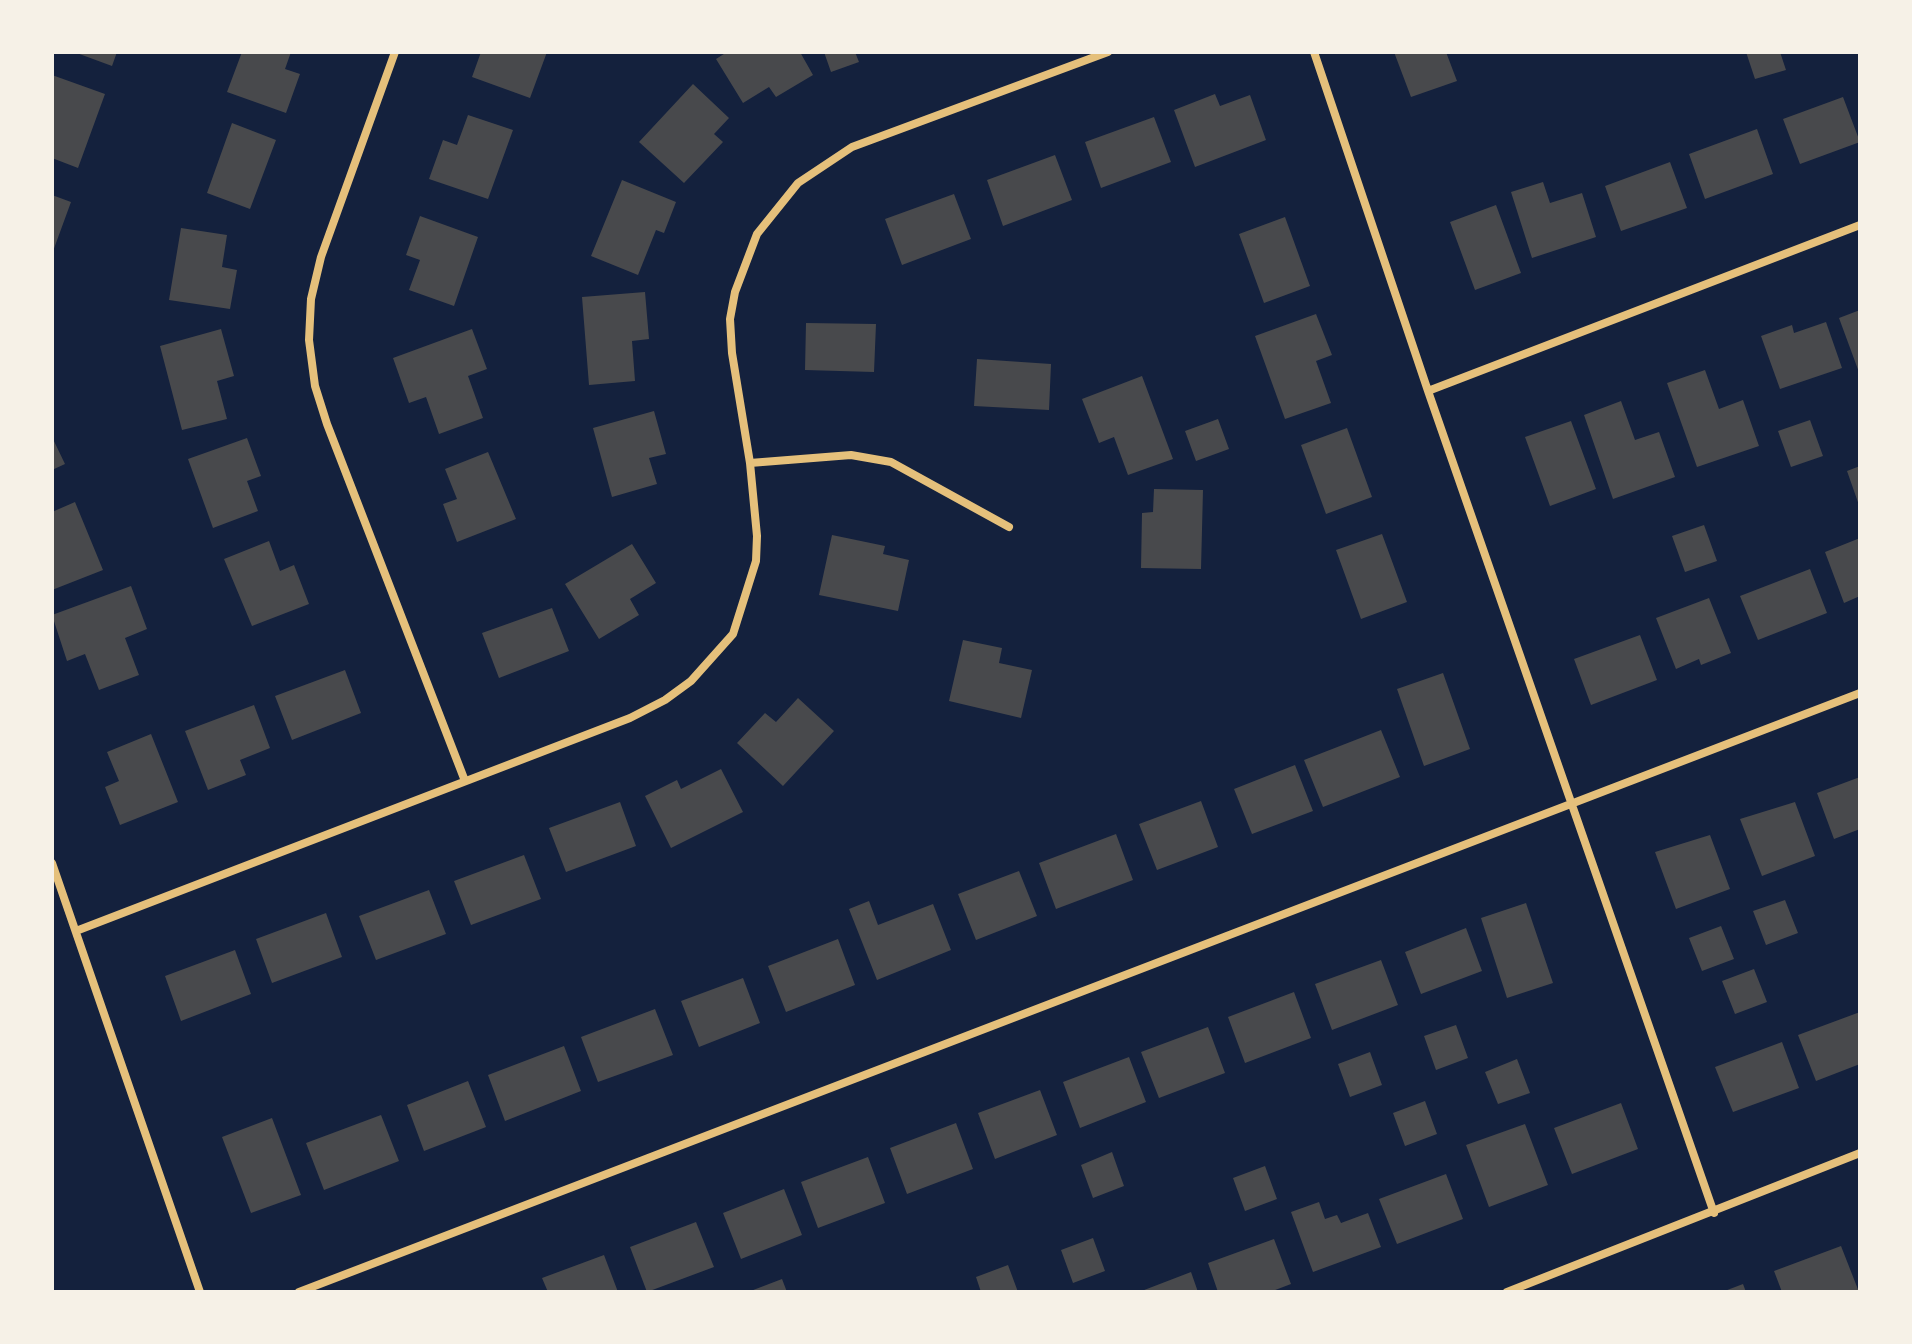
<!DOCTYPE html>
<html>
<head>
<meta charset="utf-8">
<style>
  body { margin:0 }
  #map { position:relative; width:1912px; height:1344px; overflow:hidden; background:#14213d; font-family:"Archivo Narrow",sans-serif }
  canvas { display:block }
  .frame { position:absolute; inset:0; border:54px solid #f6f1e7; pointer-events:none }
</style>
</head>
<body>
<div id="map">
<canvas width="1912" height="1344"></canvas>
<div class="frame"></div>
</div>
<script>
const g = document.querySelector('canvas').getContext('2d');
g.lineJoin = 'round';
function fillPath(path, color) {
  g.fillStyle = color;
  g.fill(path, 'evenodd');
}
function toPath(rows) {
  const path = new Path2D();
  for (const r of rows) {
    path.moveTo(r[0], r[1]);
    for (let i = 2; i < r.length; i += 2) path.lineTo(r[i], r[i + 1]);
  }
  return path;
}
function stroke(path, color, width, dash) {
  g.strokeStyle = color;
  g.lineWidth = width;
  g.lineCap = dash ? 'butt' : 'round';
  g.setLineDash(dash || []);
  g.stroke(path);
}
fillPath(toPath([
  [74,52,117,52,112,66],
  [242,52,291,52,285,69,300,74,286,113,227,92],
  [481,52,547,52,530,98,472,77],
  [727,52,800,52,813,75,776,97,769,87,743,103,716,59],
  [824,52,855,52,859,62,831,72],
  [1394,52,1446,52,1457,81,1411,97],
  [1746,52,1780,52,1786,70,1755,79],
  [52,75,105,94,78,168,52,158],
  [693,84,729,118,714,134,723,142,684,183,639,142],
  [1215,94,1220,106,1250,95,1266,140,1195,167,1174,110],
  [1843,97,1860,142,1800,164,1783,119],
  [468,115,513,130,488,199,429,179,443,140,457,145],
  [1154,117,1171,162,1101,188,1085,142],
  [232,123,276,140,250,209,207,193],
  [1757,129,1773,174,1705,199,1689,154],
  [1055,155,1072,200,1003,226,987,180],
  [1670,162,1687,208,1621,231,1605,186],
  [622,180,676,202,664,233,656,230,638,275,591,256],
  [1543,182,1550,203,1582,193,1596,237,1532,258,1511,192],
  [954,194,971,239,902,265,885,219],
  [52,195,71,202,52,254],
  [1496,205,1521,273,1475,290,1450,222],
  [420,216,478,237,454,306,409,290,420,260,406,255],
  [1285,217,1310,286,1264,303,1239,234],
  [181,228,227,235,222,267,237,270,230,309,169,300],
  [645,292,649,339,632,341,635,381,589,385,582,297],
  [1860,310,1860,375,1839,318],
  [1316,314,1332,355,1316,361,1331,403,1285,419,1255,336],
  [1826,322,1842,368,1780,389,1761,336,1792,325,1794,333],
  [806,323,876,324,874,372,805,370],
  [221,329,234,376,217,381,227,419,182,430,160,346],
  [472,329,487,369,468,376,483,418,439,434,426,397,409,403,393,358],
  [977,359,1051,364,1049,410,974,406],
  [1705,370,1719,409,1743,400,1759,446,1697,467,1667,383],
  [1142,376,1173,459,1128,475,1114,437,1099,443,1082,399],
  [1621,401,1635,440,1659,432,1675,477,1613,499,1584,415],
  [654,411,666,454,649,458,657,484,612,497,593,428],
  [1218,419,1229,449,1196,461,1185,431],
  [1810,420,1823,456,1791,467,1778,431],
  [1571,421,1596,489,1550,506,1525,437],
  [1347,428,1372,497,1326,514,1301,445],
  [52,437,65,464,52,470],
  [247,438,261,476,247,481,258,511,213,528,188,459],
  [488,452,516,519,457,542,443,504,457,499,445,469],
  [1860,466,1860,508,1847,471],
  [1154,489,1203,490,1201,569,1141,568,1142,513,1153,512],
  [75,502,103,570,52,590,52,512],
  [1704,525,1717,561,1685,572,1672,536],
  [1382,534,1407,602,1361,619,1336,550],
  [832,535,885,546,883,554,909,560,898,611,819,595],
  [1860,538,1860,596,1844,603,1825,552],
  [269,541,280,571,294,565,309,604,252,626,224,559],
  [632,544,656,583,630,599,639,615,599,639,565,584],
  [1810,569,1827,613,1758,640,1740,596],
  [131,586,147,629,125,638,139,675,99,690,85,654,67,661,52,615],
  [1709,598,1731,653,1701,665,1699,659,1676,669,1656,618],
  [552,608,569,651,499,678,482,633],
  [1640,635,1657,680,1591,705,1574,659],
  [963,640,1002,648,999,663,1032,670,1021,718,949,701],
  [345,670,361,713,292,740,275,696],
  [1443,673,1470,749,1424,766,1397,689],
  [798,698,834,731,783,786,737,743,765,713,776,722],
  [254,705,270,748,240,760,246,775,208,790,185,731],
  [1381,730,1400,777,1323,807,1304,760],
  [151,734,178,802,120,825,105,787,119,781,107,752],
  [1295,765,1313,811,1252,834,1234,789],
  [721,769,743,812,671,848,645,796,677,780,681,789],
  [1860,777,1860,829,1834,839,1817,793],
  [1201,801,1218,847,1157,870,1139,824],
  [620,802,636,846,566,872,549,828],
  [1795,802,1815,856,1762,876,1740,819],
  [1116,834,1133,880,1056,909,1039,863],
  [1710,835,1730,889,1676,909,1655,852],
  [524,855,541,899,471,925,454,881],
  [1019,871,1037,916,976,940,958,894],
  [429,890,446,934,376,960,359,916],
  [1785,900,1798,933,1766,945,1753,911],
  [869,901,878,925,933,904,951,950,877,980,849,909],
  [1526,903,1553,983,1507,998,1481,918],
  [326,913,342,957,272,983,256,939],
  [1721,926,1734,959,1702,971,1689,938],
  [1466,928,1482,971,1421,994,1405,952],
  [838,939,855,985,786,1012,768,966],
  [235,950,251,994,181,1021,165,976],
  [1381,960,1398,1005,1332,1030,1315,984],
  [1754,969,1767,1002,1735,1014,1722,981],
  [743,978,760,1023,699,1047,681,1001],
  [1294,992,1311,1038,1245,1063,1228,1017],
  [655,1009,673,1055,598,1082,581,1037],
  [1860,1012,1860,1064,1816,1081,1798,1035],
  [1456,1025,1468,1058,1436,1070,1424,1036],
  [1208,1027,1225,1073,1159,1098,1141,1052],
  [1782,1042,1799,1088,1733,1112,1715,1067],
  [564,1046,581,1091,505,1121,488,1075],
  [1370,1052,1382,1085,1350,1097,1338,1064],
  [1129,1057,1146,1102,1080,1128,1063,1082],
  [1517,1059,1530,1093,1498,1104,1485,1072],
  [468,1081,486,1127,424,1151,407,1105],
  [1040,1090,1057,1135,995,1159,978,1113],
  [1425,1101,1437,1134,1405,1146,1393,1113],
  [1621,1103,1638,1149,1572,1174,1554,1128],
  [381,1115,399,1161,324,1190,306,1143],
  [272,1118,301,1195,251,1213,222,1137],
  [956,1123,973,1169,907,1194,890,1148],
  [1525,1124,1548,1185,1489,1207,1466,1145],
  [1112,1152,1124,1186,1093,1198,1081,1165],
  [868,1157,885,1203,818,1228,801,1182],
  [1265,1166,1277,1199,1245,1211,1233,1178],
  [1446,1174,1463,1219,1397,1244,1379,1199],
  [784,1189,802,1235,741,1259,723,1213],
  [1319,1202,1325,1219,1337,1215,1341,1223,1368,1213,1381,1247,1313,1272,1291,1212],
  [696,1222,714,1267,647,1292,630,1247],
  [1093,1238,1105,1271,1073,1283,1061,1250],
  [1274,1239,1291,1284,1270,1292,1218,1292,1208,1263],
  [1841,1246,1859,1292,1782,1292,1774,1271],
  [604,1255,618,1292,548,1292,542,1278],
  [1008,1265,1018,1292,981,1292,976,1277],
  [1191,1272,1198,1292,1139,1292],
  [782,1279,787,1292,748,1292],
  [1743,1284,1746,1292,1722,1292]
]), '#48494c');
stroke(toPath([
  [395,52,321,257,311,299,309,340,315,386,327,424,465,781],
  [1314,52,1428,391,1714,1213],
  [1428,391,1860,225],
  [750,463,851,455,891,462,1009,527],
  [52,863,200,1292],
  [76,931,630,718,665,700,691,681,733,634,756,561,757,536,750,463,732,353,730,319,735,292,757,234,798,183,852,147,1108,52],
  [299,1292,1860,693],
  [1507,1292,1860,1153]
]), '#e5c07b', 8);
</script>
</body>
</html>
